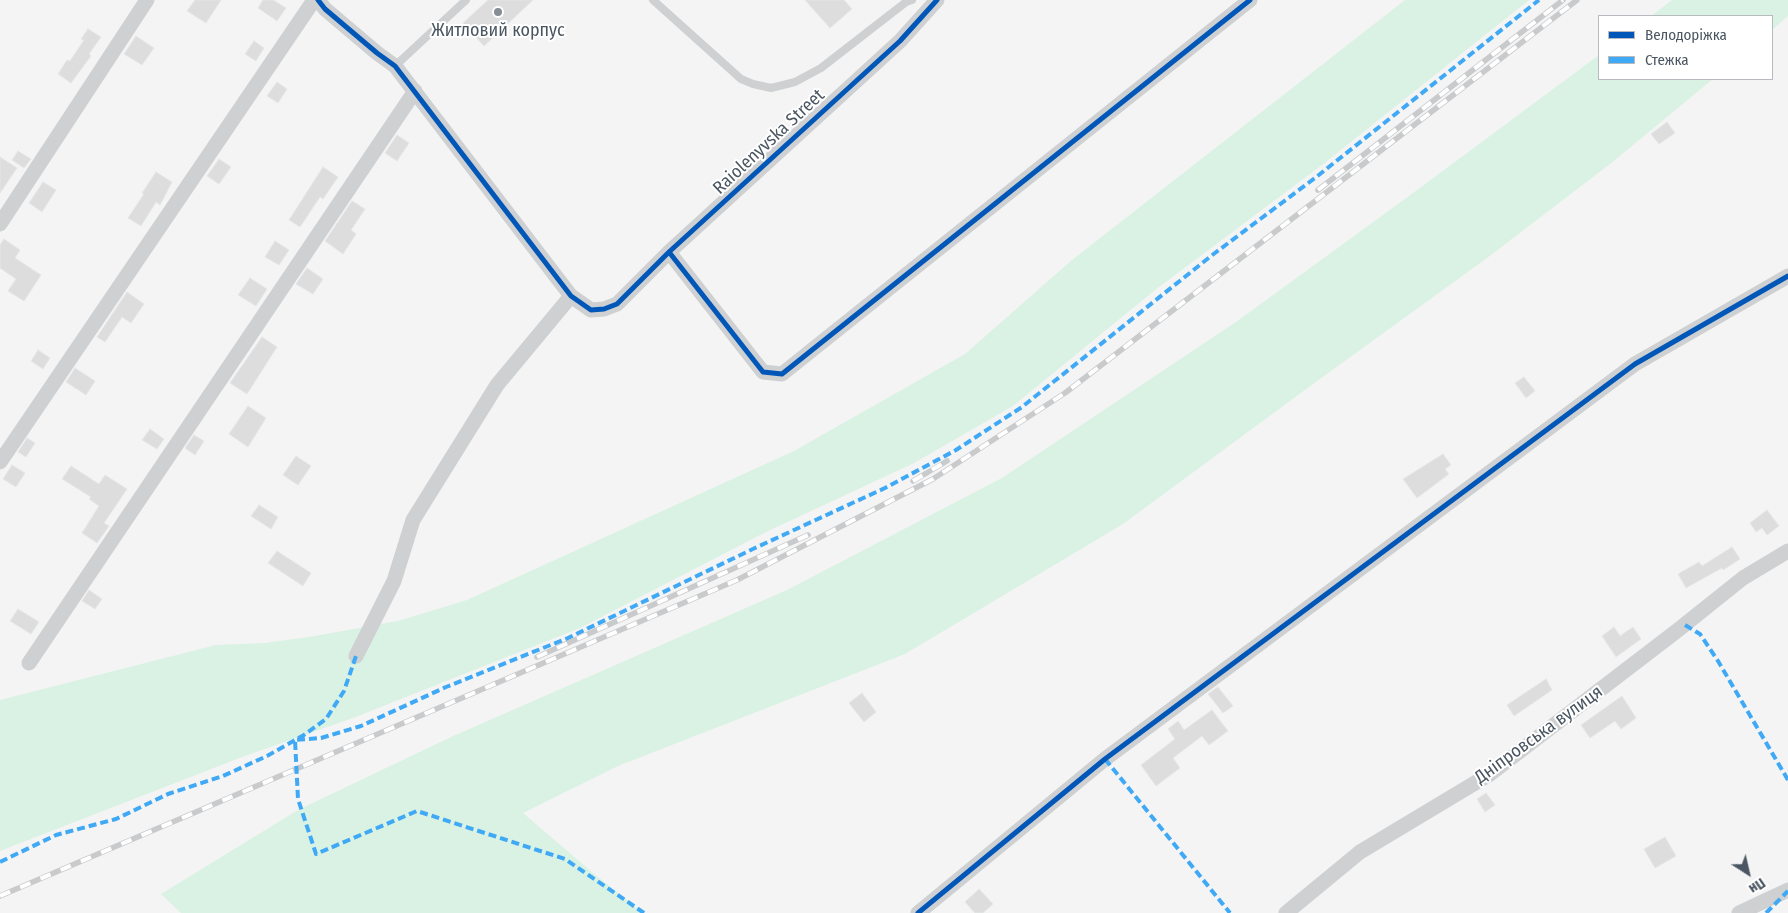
<!DOCTYPE html>
<html>
<head>
<meta charset="utf-8">
<style>
  body { margin:0 }
  #map { position:relative; width:1788px; height:913px; overflow:hidden; background:#f4f4f4; font-family:"Fira Sans Condensed",sans-serif }
  canvas { display:block }
  .legend { position:absolute; left:1598px; top:15px; width:175px; height:65px; box-sizing:border-box; background:#fff; border:1px solid #b7bbc0; margin:0; padding:6px 9px; list-style:none; font-size:15px; color:#4a5661 }
  .legend li { display:flex; align-items:center; gap:10px; height:25px }
  .legend b { width:25px; border:1px solid #b7bbc0 }
  .north { position:absolute; left:1723px; top:848px; width:50px; height:50px; -webkit-text-stroke:4px #fff; paint-order:stroke; rotate:145deg; font-size:14px; font-weight:700; line-height:20px; text-align:center; color:#4a5661 }
  .north::after { content:''; display:block; margin:auto; width:18px; height:22px; background:#4a5661; clip-path:polygon(50% 0,100% 100%,50% 72%,0 100%) }
</style>
</head>
<body>
<div id="map">
<canvas width="1788" height="913"></canvas>
<ul class="legend">
<li><b style="height:6px;background:#0057b8"></b>Велодоріжка</li>
<li><b style="height:6px;background:#3fa9f5"></b>Стежка</li>
</ul>
<div class="north">Пн</div>
</div>
<script>
const g = document.querySelector('canvas').getContext('2d');
g.lineJoin = 'round';
function fillPath(path, color) {
  g.fillStyle = color;
  g.fill(path, 'evenodd');
}
function toPath(rows) {
  const path = new Path2D();
  for (const r of rows) {
    path.moveTo(r[0], r[1]);
    for (let i = 2; i < r.length; i += 2) path.lineTo(r[i], r[i + 1]);
  }
  return path;
}
function stroke(path, color, width, dash) {
  g.strokeStyle = color;
  g.lineWidth = width;
  g.lineCap = dash ? 'butt' : 'round';
  g.setLineDash(dash || []);
  g.stroke(path);
}
function label(font, color, halo, rows, align = 'center') {
  g.font = font + ' "Fira Sans Condensed",sans-serif';
  g.lineWidth = 4;
  g.setLineDash([]);
  g.textBaseline = 'middle';
  g.strokeStyle = halo;
  g.fillStyle = color;
  for (const [text, x, y, turn = 0] of rows) {
    g.save();
    g.translate(x, y);
    g.rotate((+turn || 0) * Math.PI / 180);
    g.textAlign = isNaN(turn) ? turn : align;
    if (halo) g.strokeText(text, 0, 0);
    g.fillText(text, 0, 0);
    g.restore();
  }
}
fillPath(toPath([
  [1405,0,1529,0,1322,165,1155,290,1013,406,914,463,766,532,580,628,353,718,242,757,0,851,0,700,216,645,265,643,309,637,398,621,467,600,794,451,965,354,1072,260],
  [1672,0,1788,0,1788,16,1772,30,1772,16,1651,16],
  [1599,55,1599,79,1713,79,1610,164,1487,258,1313,384,1123,524,905,654,618,766,523,813,593,873,643,913,181,913,161,894,298,810,451,737,787,590,1002,478,1236,322,1409,196]
]), '#d9f2e3');
const building = toPath([
  [195,0,221,0,206,23,187,11,195,0],
  [263,0,273,0,286,8,277,21,258,8,263,0],
  [488,0,533,0,484,46,463,23,488,0],
  [805,0,844,0,852,9,830,28,805,0],
  [88,29,101,37,89,54,91,56,71,83,58,74,67,60,70,61,84,40,81,39,88,29],
  [136,36,154,48,142,65,124,54,136,36],
  [254,41,264,48,256,61,245,54,254,41],
  [277,82,287,89,278,103,267,96,277,82],
  [1667,122,1675,133,1659,144,1651,134,1667,122],
  [397,135,409,143,397,161,385,153,397,135],
  [18,151,31,159,24,168,12,160,18,151],
  [0,157,17,168,0,193,0,157],
  [219,159,231,167,219,184,207,176,219,159],
  [323,167,338,177,323,199,320,197,300,227,289,220,323,167],
  [156,172,172,182,160,205,156,202,141,226,128,218,144,194,142,193,156,172],
  [43,182,56,190,42,212,29,203,43,182],
  [352,201,365,209,351,230,356,234,343,254,325,241,352,201],
  [4,239,20,250,15,258,41,275,24,301,8,291,16,279,0,268,0,245,4,239],
  [275,241,289,250,279,265,265,257,275,241],
  [307,268,323,279,313,294,296,284,307,268],
  [250,278,267,289,256,306,238,295,250,278],
  [127,292,144,304,131,323,122,317,105,342,97,337,127,292],
  [262,337,277,347,247,394,230,383,262,337],
  [38,350,50,358,43,369,31,361,38,350],
  [75,368,95,381,86,395,66,382,75,368],
  [1524,377,1535,391,1526,398,1515,383,1524,377],
  [248,406,266,418,248,447,229,434,248,406],
  [150,429,164,439,157,449,142,440,150,429],
  [194,435,204,441,195,455,185,448,194,435],
  [27,438,35,443,26,457,18,452,27,438],
  [1443,454,1451,465,1445,469,1449,474,1417,498,1403,479,1443,454],
  [296,456,311,466,298,485,283,475,296,456],
  [12,465,25,473,16,487,3,479,12,465],
  [71,466,99,484,105,475,127,489,104,523,109,526,97,543,82,533,99,506,89,499,91,497,62,479,71,466],
  [259,505,278,517,271,529,251,516,259,505],
  [1767,510,1779,526,1767,535,1762,528,1756,532,1750,523,1767,510],
  [1732,547,1740,559,1723,570,1722,568,1686,588,1678,574,1699,562,1702,566,1732,547],
  [277,551,311,573,303,586,268,563,277,551],
  [89,590,102,599,95,609,82,601,89,590],
  [18,609,39,622,31,634,10,621,18,609],
  [1614,627,1620,636,1633,627,1641,639,1616,657,1602,636,1614,627],
  [1546,679,1552,690,1514,716,1507,705,1546,679],
  [1218,687,1233,706,1223,713,1208,694,1218,687],
  [862,693,876,712,864,722,849,703,862,693],
  [1622,696,1636,718,1621,729,1615,721,1590,738,1581,725,1622,696],
  [1212,710,1228,731,1209,745,1202,736,1173,758,1180,768,1156,786,1141,765,1175,739,1168,729,1178,721,1184,730,1212,710],
  [1486,793,1495,805,1485,812,1477,799,1486,793],
  [1665,837,1676,856,1655,868,1644,849,1665,837],
  [979,889,993,904,983,913,975,913,965,902,979,889]
]);
fillPath(building, '#ddddde');
stroke(building, '#e5e6e7', 1);
stroke(toPath([
  [653,0,741,79,753,84,771,88,795,82,821,68,906,2,912,0],
  [395,66,466,0]
]), '#ced0d2', 8);
stroke(toPath([
  [318,0,325,9,377,53,395,66,571,296,591,310,604,309,617,304,669,252,900,41,937,0],
  [0,224,147,0],
  [669,252,763,372,782,374,1250,0],
  [0,462,314,0],
  [356,656,394,581,413,520,497,385,571,296],
  [29,663,415,91],
  [918,913,1105,759,1635,364,1788,276],
  [1286,913,1360,852,1490,774,1678,630,1743,578,1788,551],
  [1739,913,1788,890]
]), '#ced0d2', 15);
const rail = toPath([
  [1318,190,1563,0],
  [913,481,947,461],
  [537,657,808,535],
  [0,896,737,580,933,479,1065,393,1577,0]
]);
stroke(rail, '#c9cacc', 5.5);
stroke(rail, '#fff', 4, [11]);
stroke(toPath([
  [1685,625,1700,634,1718,661,1788,780],
  [1105,759,1230,913],
  [0,862,56,835,116,819,168,794,223,776,267,756,304,735,326,719,344,691,356,656],
  [644,913,565,859,417,811,316,854,298,799,295,740,321,738,361,726,446,687,568,638,755,548,885,488,956,450,1022,407,1211,256,1315,178,1539,0],
  [1766,913,1788,891]
]), '#3fa9f5', 4, [8, 4]);
stroke(toPath([
  [318,0,325,9,377,53,395,66,571,296,591,310,604,309,617,304,669,252,900,41,937,0],
  [669,252,763,372,782,374,1250,0],
  [918,913,1105,759,1635,364,1788,276]
]), '#0057b8', 5);
for (const [x, y, r, color] of [
  [498,12,5,"#868d94"]
]) {
  const dot = new Path2D();
  dot.arc(x, y, r, 0, 2 * Math.PI);
  g.fillStyle = color;
  g.fill(dot);
  stroke(dot, '#fff', 2);
}
label('18px', '#4a5661', '#fff', [
  ["Житловий корпус",498,31]
]);
label('18px', '#4a5661', '#fff', [
  ["Raiolenyvska Street",769,142,-43],
  ["Дніпровська вулиця",1539,735,-36]
]);
</script>
</body>
</html>
